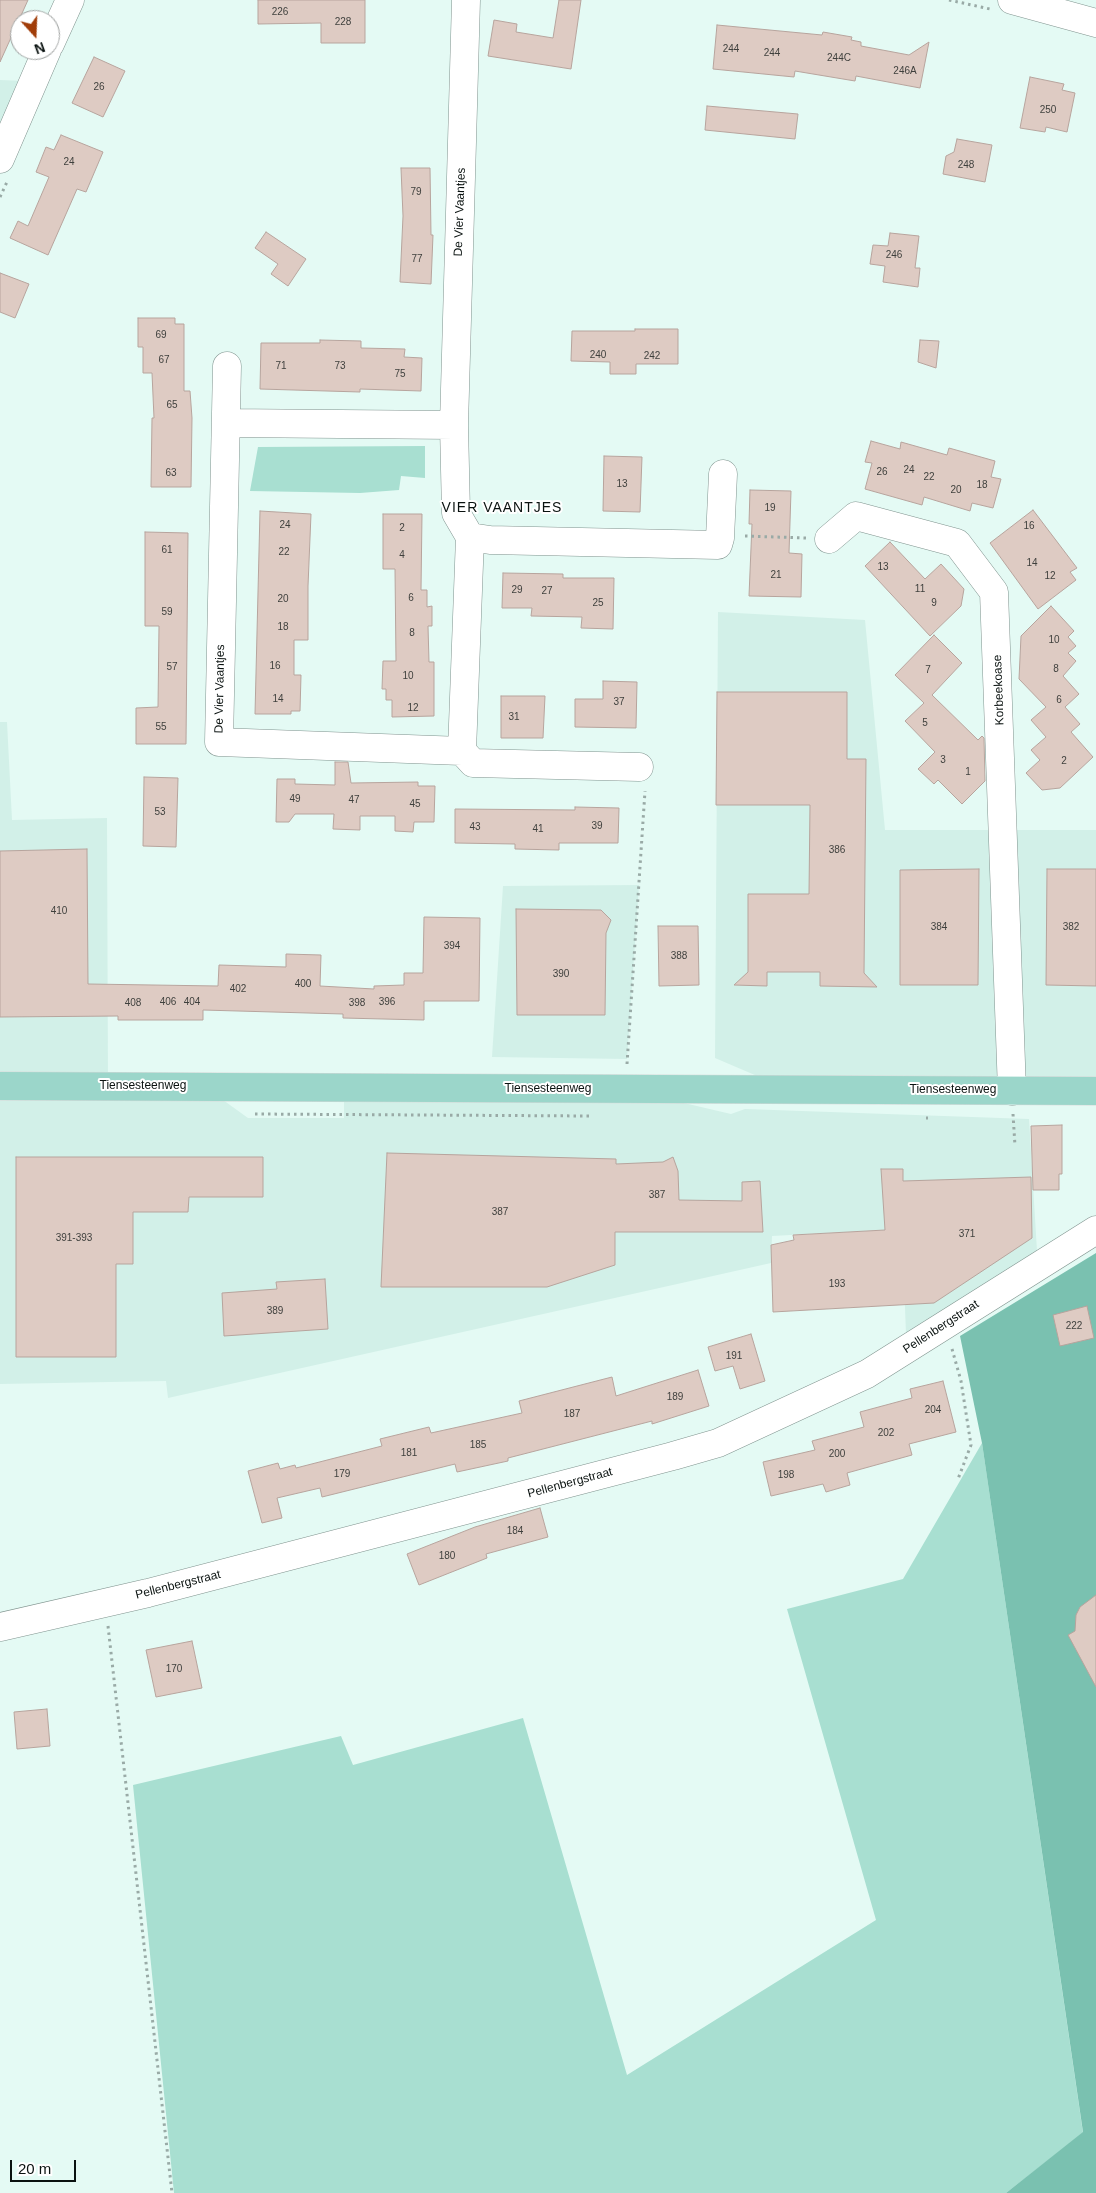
<!DOCTYPE html>
<html>
<head>
<meta charset="utf-8">
<style>
  body { margin:0 }
  #map { position:relative; width:1096px; height:2193px; overflow:hidden; background:#e4faf4; font-family:Helvetica,sans-serif }
  canvas { display:block }
  .north { position:absolute; left:10px; top:10px; width:50px; height:50px; box-sizing:border-box; background:#fff; border:1px solid #9da09f; border-radius:50%; rotate:160deg; font-size:14px; font-weight:700; line-height:20px; text-align:center; color:#0a1210 }
  .north::after { content:''; display:block; margin:auto; width:18px; height:22px; background:#a13d09; clip-path:polygon(50% 0,100% 100%,50% 72%,0 100%) }
  .scale { position:absolute; left:10px; top:2160px; width:66px; height:22px; box-sizing:border-box; border:2px solid #0a1210; border-top:0; padding-left:6px; font-size:15px; line-height:18px; white-space:nowrap; color:#0a1210; -webkit-text-stroke:4px #fff; paint-order:stroke }
</style>
</head>
<body>
<div id="map">
<canvas width="1096" height="2193"></canvas>
<div class="north">N</div>
<div class="scale">20 m</div>
</div>
<script>
const g = document.querySelector('canvas').getContext('2d');
g.lineJoin = 'round';
function fillPath(path, color) {
  g.fillStyle = color;
  g.fill(path, 'evenodd');
}
function toPath(rows) {
  const path = new Path2D();
  for (const r of rows) {
    path.moveTo(r[0], r[1]);
    for (let i = 2; i < r.length; i += 2) path.lineTo(r[i], r[i + 1]);
  }
  return path;
}
function stroke(path, color, width, dash) {
  g.strokeStyle = color;
  g.lineWidth = width;
  g.lineCap = dash ? 'butt' : 'round';
  g.setLineDash(dash || []);
  g.stroke(path);
}
function label(font, color, halo, rows, align = 'center') {
  g.font = font + ' Helvetica,sans-serif';
  g.lineWidth = 4;
  g.setLineDash([]);
  g.textBaseline = 'middle';
  g.strokeStyle = halo;
  g.fillStyle = color;
  for (const [text, x, y, turn = 0] of rows) {
    g.save();
    g.translate(x, y);
    g.rotate((+turn || 0) * Math.PI / 180);
    g.textAlign = isNaN(turn) ? turn : align;
    if (halo) g.strokeText(text, 0, 0);
    g.fillText(text, 0, 0);
    g.restore();
  }
}
fillPath(toPath([
  [0,80,25,81,0,137],
  [718,612,865,620,885,830,1096,830,1096,1091,790,1090,715,1058],
  [0,722,7,722,12,820,107,818,108,1086,205,1087,248,1118,344,1118,344,1088,624,1089,731,1114,745,1109,1029,1119,1037,1251,906,1334,902,1229,772,1236,771,1263,168,1398,166,1381,0,1384],
  [639,885,627,1059,492,1057,503,886]
]), '#d2f0e8');
fillPath(toPath([
  [425,446,425,478,401,476,399,490,360,493,250,491,258,447],
  [982,1443,1083,2133,1006,2193,174,2193,133,1785,341,1736,353,1765,523,1718,627,2075,876,1920,787,1609,903,1579]
]), '#a8dfd1');
fillPath(toPath([
  [1096,1253,1096,2193,1006,2193,1083,2132,982,1443,960,1336]
]), '#7ac1b0');
const building = toPath([
  [0,0,28,0,0,62,0,0],
  [258,0,365,0,365,43,321,43,321,23,258,24,258,0],
  [559,0,581,0,571,69,488,56,494,20,517,24,516,32,553,38,559,0],
  [717,25,822,35,823,32,852,37,851,40,861,42,861,46,909,55,929,42,920,88,856,76,855,81,795,71,794,77,713,69,717,25],
  [94,57,125,71,103,117,72,103,94,57],
  [1030,77,1064,84,1062,90,1075,93,1067,132,1046,127,1045,132,1020,128,1030,77],
  [707,106,798,114,795,139,705,130,707,106],
  [61,135,103,152,86,192,77,189,48,255,10,238,18,221,28,226,49,177,36,172,46,147,54,150,61,135],
  [957,139,992,145,985,182,943,174,946,156,954,152,957,139],
  [401,168,430,168,431,235,433,235,431,284,400,282,403,216,401,168],
  [266,232,306,259,288,286,271,274,278,264,255,248,266,232],
  [890,233,919,236,915,268,920,268,918,287,883,282,885,266,870,264,873,245,888,246,890,233],
  [0,273,29,284,15,318,0,312,0,273],
  [138,318,175,318,175,324,184,324,184,391,190,391,192,418,191,487,151,487,152,418,154,418,152,373,143,373,143,347,138,347,138,318],
  [635,329,678,329,678,364,636,364,636,374,610,374,610,362,571,361,572,331,635,331,635,329],
  [320,340,361,341,361,348,405,349,404,357,422,358,421,391,360,389,360,392,260,389,261,343,320,343,320,340],
  [920,340,939,341,936,368,918,362,920,340],
  [871,441,900,449,901,442,947,455,949,448,995,461,991,477,1001,479,993,508,972,503,970,511,924,497,922,505,865,489,872,463,865,462,871,441],
  [604,456,642,457,640,512,603,511,604,456],
  [750,490,791,491,789,553,802,554,801,597,749,596,752,524,749,524,750,490],
  [1033,510,1077,568,1070,572,1076,580,1038,609,990,543,1033,510],
  [260,511,311,514,308,586,308,640,294,640,294,675,301,675,300,711,291,711,291,714,255,714,260,511],
  [383,514,422,514,421,590,427,590,427,607,432,606,432,626,428,626,429,662,434,662,434,716,392,717,392,700,386,700,386,689,382,689,383,661,396,661,395,569,383,569,383,514],
  [145,532,188,533,186,744,136,744,136,708,158,707,159,626,145,626,145,532],
  [890,542,925,579,941,564,964,589,961,606,930,636,865,566,890,542],
  [503,573,563,574,563,578,614,578,613,629,581,628,582,617,531,616,532,608,502,608,503,573],
  [1051,606,1074,631,1068,637,1076,646,1068,653,1076,661,1063,676,1079,694,1065,707,1080,724,1071,732,1093,757,1060,788,1042,790,1026,773,1040,760,1031,750,1046,737,1031,720,1046,707,1019,679,1021,636,1051,606],
  [934,635,962,663,932,695,978,740,982,736,984,738,985,781,962,804,938,780,934,784,918,769,935,752,905,721,924,703,895,675,934,635],
  [603,681,637,682,636,728,575,727,575,699,603,699,603,681],
  [717,692,847,692,847,759,866,759,864,973,877,987,820,986,820,972,767,972,767,986,734,985,748,972,748,894,809,894,810,805,716,805,717,692],
  [501,696,545,696,543,738,501,738,501,696],
  [335,762,348,762,351,783,418,782,418,786,435,786,434,822,414,822,413,832,395,831,395,816,360,816,360,830,333,829,334,814,295,814,289,822,276,822,277,779,295,779,295,784,335,785,335,762],
  [144,777,178,778,176,847,143,846,144,777],
  [575,807,619,808,618,843,559,843,559,850,515,849,515,844,455,843,455,809,575,810,575,807],
  [87,849,88,984,218,986,219,965,286,967,286,954,321,955,320,986,374,989,374,986,404,985,404,973,423,973,424,917,480,918,479,1001,424,1001,424,1020,343,1018,343,1014,203,1010,203,1020,118,1020,118,1016,0,1017,0,851,87,849],
  [979,869,978,985,900,985,900,870,979,869],
  [1047,869,1096,869,1096,986,1046,985,1047,869],
  [516,909,601,910,611,920,606,933,605,1015,517,1015,516,909],
  [658,926,698,926,699,985,659,986,658,926],
  [1062,1125,1062,1174,1059,1174,1059,1190,1033,1190,1031,1126,1062,1125],
  [387,1153,616,1159,616,1164,663,1162,673,1157,678,1171,679,1200,742,1201,742,1182,760,1181,763,1232,615,1232,615,1265,547,1287,381,1287,387,1153],
  [16,1157,263,1157,263,1197,189,1197,188,1212,133,1212,133,1264,116,1264,116,1357,16,1357,16,1157],
  [881,1169,903,1169,903,1181,1031,1177,1032,1238,934,1303,773,1312,771,1245,794,1240,793,1235,885,1230,881,1169],
  [325,1279,328,1329,224,1336,222,1293,277,1289,276,1282,325,1279],
  [1087,1306,1094,1338,1060,1346,1053,1315,1087,1306],
  [751,1334,765,1381,740,1389,733,1366,715,1371,708,1347,751,1334],
  [698,1370,709,1406,652,1424,652,1421,508,1458,508,1461,457,1472,455,1464,322,1497,320,1488,277,1498,282,1518,262,1523,248,1471,278,1463,280,1469,295,1465,296,1468,382,1446,380,1439,429,1427,431,1433,522,1413,519,1401,612,1377,616,1396,698,1370],
  [943,1381,956,1432,909,1444,912,1455,847,1473,850,1485,826,1492,823,1484,771,1496,763,1462,815,1450,812,1441,864,1427,860,1412,912,1398,910,1389,943,1381],
  [540,1508,548,1537,486,1554,487,1558,419,1585,407,1554,475,1527,540,1508],
  [1096,1595,1096,1687,1068,1635,1075,1631,1076,1615,1080,1607,1096,1595],
  [192,1641,202,1688,156,1697,146,1650,192,1641],
  [47,1709,50,1746,17,1749,14,1712,47,1709]
]);
fillPath(building, '#decbc3');
stroke(building, '#b7a49d', 1);
const minor = toPath([
  [466,0,454,425,456,513,470,537],
  [1012,0,1096,23],
  [50,44,70,0],
  [0,159,47,50],
  [227,366,219,742,462,751],
  [226,423,454,425],
  [829,539,856,516,957,543,994,592,1012,1091],
  [639,767,473,763,462,751,470,537,490,540,718,545,720,538,723,474],
  [0,1627,148,1593,673,1456,718,1443,867,1374,1096,1230]
]);
const major = toPath([
  [0,1086,1096,1091]
]);
stroke(minor, '#80948f', 29);
stroke(major, '#d8d9d9', 29);
stroke(toPath([
  [949,0,990,9],
  [0,197,7,182],
  [745,536,806,538],
  [627,1064,645,791],
  [255,1114,589,1116],
  [1013,1114,1015,1146],
  [926,1118,928,1118],
  [952,1349,961,1381,971,1445,958,1479],
  [108,1626,172,2193]
]), '#99aaa6', 3, [2.5, 4]);
stroke(minor, '#fff', 28);
stroke(major, '#9bd6ca', 28);
label('10px', '#3f403d', null, [
  ["226",280,12],
  ["228",343,22],
  ["244",731,49],
  ["244",772,53],
  ["244C",839,58],
  ["246A",905,71],
  ["26",99,87],
  ["250",1048,110],
  ["24",69,162],
  ["248",966,165],
  ["79",416,192],
  ["246",894,255],
  ["77",417,259],
  ["69",161,335],
  ["240",598,355],
  ["242",652,356],
  ["67",164,360],
  ["71",281,366],
  ["73",340,366],
  ["75",400,374],
  ["65",172,405],
  ["24",909,470],
  ["26",882,472],
  ["63",171,473],
  ["22",929,477],
  ["13",622,484],
  ["18",982,485],
  ["20",956,490],
  ["19",770,508],
  ["24",285,525],
  ["16",1029,526],
  ["2",402,528],
  ["61",167,550],
  ["22",284,552],
  ["4",402,555],
  ["14",1032,563],
  ["13",883,567],
  ["21",776,575],
  ["12",1050,576],
  ["11",920,589],
  ["29",517,590],
  ["27",547,591],
  ["6",411,598],
  ["20",283,599],
  ["25",598,603],
  ["9",934,603],
  ["59",167,612],
  ["18",283,627],
  ["8",412,633],
  ["10",1054,640],
  ["16",275,666],
  ["57",172,667],
  ["8",1056,669],
  ["7",928,670],
  ["10",408,676],
  ["14",278,699],
  ["6",1059,700],
  ["37",619,702],
  ["12",413,708],
  ["31",514,717],
  ["5",925,723],
  ["55",161,727],
  ["3",943,760],
  ["2",1064,761],
  ["1",968,772],
  ["49",295,799],
  ["47",354,800],
  ["45",415,804],
  ["53",160,812],
  ["39",597,826],
  ["43",475,827],
  ["41",538,829],
  ["386",837,850],
  ["410",59,911],
  ["384",939,927],
  ["382",1071,927],
  ["394",452,946],
  ["388",679,956],
  ["390",561,974],
  ["400",303,984],
  ["402",238,989],
  ["406",168,1002],
  ["404",192,1002],
  ["396",387,1002],
  ["408",133,1003],
  ["398",357,1003],
  ["387",657,1195],
  ["387",500,1212],
  ["371",967,1234],
  ["391-393",74,1238],
  ["193",837,1284],
  ["389",275,1311],
  ["222",1074,1326],
  ["191",734,1356],
  ["189",675,1397],
  ["204",933,1410],
  ["187",572,1414],
  ["202",886,1433],
  ["185",478,1445],
  ["181",409,1453],
  ["200",837,1454],
  ["179",342,1474],
  ["198",786,1475],
  ["184",515,1531],
  ["180",447,1556],
  ["170",174,1669]
]);
label('12px', '#0a1210', '#fff', [
  ["De Vier Vaantjes",460,212,-88],
  ["De Vier Vaantjes",220,689,-89],
  ["Korbeekoase",999,690,-92],
  ["Tiensesteenweg",143,1086],
  ["Tiensesteenweg",548,1089],
  ["Tiensesteenweg",953,1090],
  ["Pellenbergstraat",941,1327,-33],
  ["Pellenbergstraat",570,1483,-15],
  ["Pellenbergstraat",178,1585,-14]
]);
g.letterSpacing = '1px';
label('14px', '#0a1210', '#fff', [
  ["VIER VAANTJES",502,508]
]);
g.letterSpacing = '0px';
</script>
</body>
</html>
